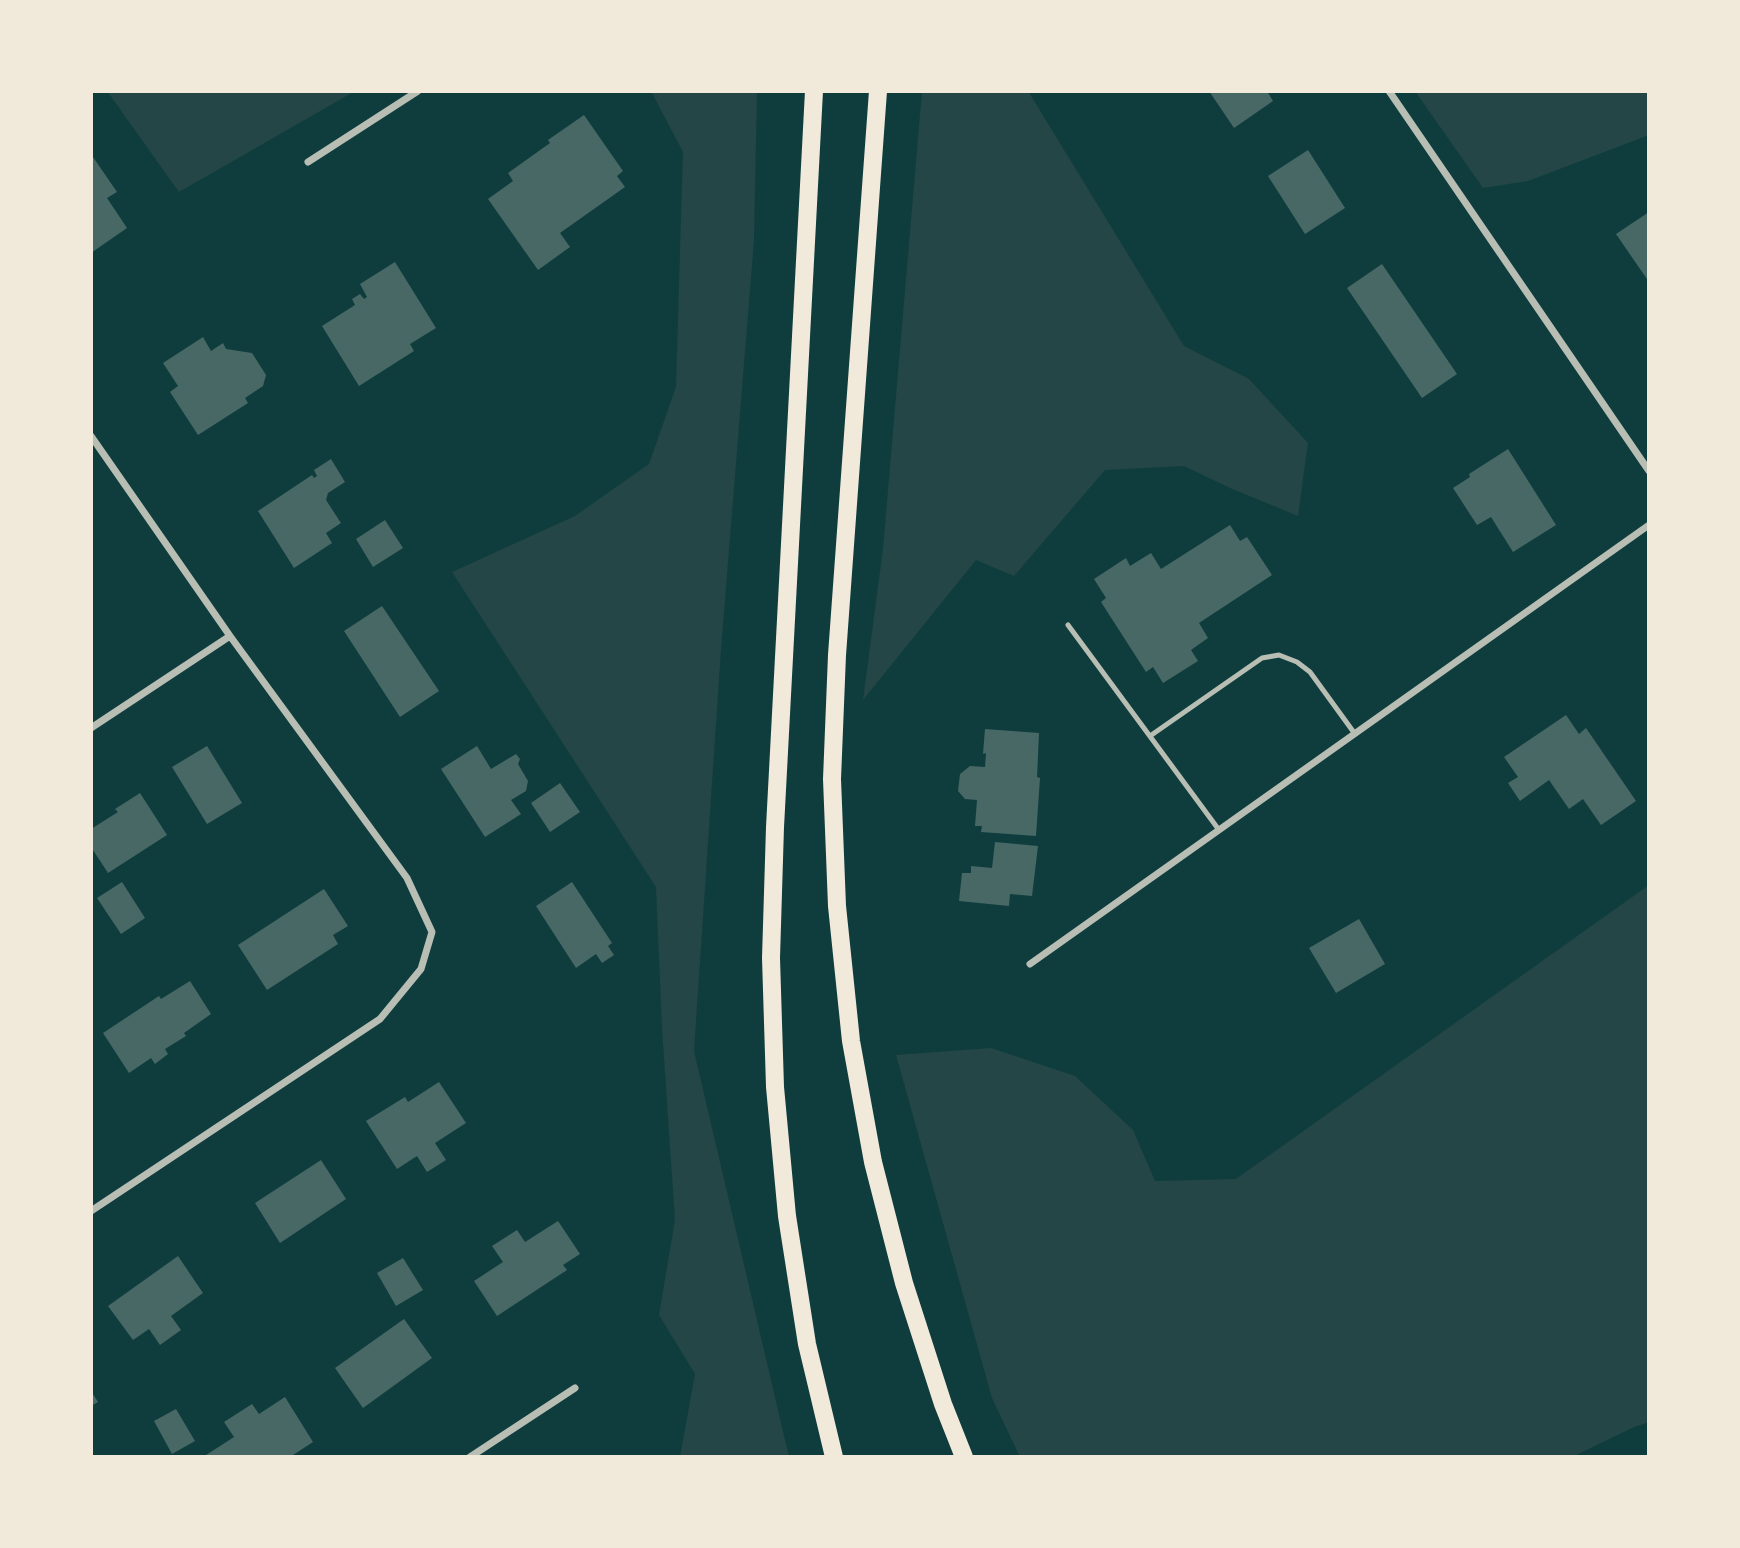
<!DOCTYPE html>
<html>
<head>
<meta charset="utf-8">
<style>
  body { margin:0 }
  #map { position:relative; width:1740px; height:1548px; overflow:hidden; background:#0f3d3e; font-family:"Varela Round",sans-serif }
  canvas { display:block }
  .frame { position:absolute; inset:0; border:93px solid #f1e9da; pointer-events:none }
</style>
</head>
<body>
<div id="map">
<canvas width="1740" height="1548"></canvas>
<div class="frame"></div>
</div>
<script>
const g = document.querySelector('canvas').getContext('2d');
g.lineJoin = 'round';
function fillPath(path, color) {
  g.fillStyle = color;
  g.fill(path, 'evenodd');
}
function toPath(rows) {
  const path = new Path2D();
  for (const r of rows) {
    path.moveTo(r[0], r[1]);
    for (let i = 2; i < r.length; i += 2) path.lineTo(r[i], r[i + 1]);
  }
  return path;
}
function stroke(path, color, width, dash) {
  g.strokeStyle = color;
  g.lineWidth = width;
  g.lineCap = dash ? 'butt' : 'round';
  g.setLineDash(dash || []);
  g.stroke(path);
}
fillPath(toPath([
  [107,91,355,91,179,192],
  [651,91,757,91,754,240,721,649,694,1051,789,1457,680,1457,695,1374,659,1315,675,1220,662,1028,656,887,452,572,575,516,649,464,676,387,683,152],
  [922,91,1028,91,1184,346,1249,379,1308,443,1298,516,1230,488,1184,466,1105,470,1014,576,976,560,863,700,883,549],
  [1415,91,1649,91,1649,135,1528,181,1483,188],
  [1649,885,1649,1422,1634,1427,1572,1457,1020,1457,992,1398,896,1055,991,1048,1075,1076,1133,1130,1155,1181,1236,1179]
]), '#244646');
fillPath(toPath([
  [1209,91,1267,91,1273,101,1234,128],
  [584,115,623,171,617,176,625,187,560,233,570,247,538,270,488,199,513,181,508,173,550,143,548,140],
  [1308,150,1345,208,1305,234,1268,176],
  [93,157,117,192,107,198,127,228,91,253,91,158],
  [1649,212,1649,282,1616,234],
  [395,262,436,328,410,344,414,351,359,386,322,326,355,305,352,299,360,294,364,299,367,297,360,284],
  [1382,264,1457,374,1422,398,1347,288],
  [203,337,211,351,223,343,226,349,252,353,266,375,263,386,245,398,248,403,198,435,170,392,178,386,163,363],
  [1508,449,1556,525,1513,552,1491,517,1477,525,1453,488,1470,477,1469,474],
  [331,459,345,482,328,493,326,500,341,523,326,533,332,543,294,568,258,511,312,475,314,478,317,476,314,470],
  [385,520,403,548,373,567,356,539],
  [1230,525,1240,541,1247,537,1272,575,1199,623,1208,638,1191,650,1198,661,1163,683,1153,667,1146,672,1101,602,1106,598,1094,579,1126,558,1130,566,1151,553,1161,569],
  [382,606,439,691,400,717,344,631],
  [1566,715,1579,734,1586,728,1636,801,1601,825,1583,799,1569,809,1549,780,1520,801,1508,783,1518,777,1504,757],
  [985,729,1039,733,1037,777,1040,778,1036,836,981,832,982,826,975,826,977,800,965,799,958,791,960,774,970,766,985,767,986,753,983,754],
  [207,746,242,803,207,824,172,767],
  [477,746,491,769,516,754,520,759,518,764,528,781,526,791,511,800,521,814,485,837,441,769],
  [560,783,580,812,550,832,531,803],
  [140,793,167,835,108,873,91,847,91,829,118,812,115,809],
  [995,842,1038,846,1032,896,1010,894,1009,906,959,901,962,873,971,873,971,866,992,868],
  [122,882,145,918,121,934,97,898],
  [572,882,612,943,608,946,614,955,602,963,596,954,576,968,536,906],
  [324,889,348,926,333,935,338,944,267,990,238,945],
  [1359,919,1385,964,1336,993,1309,948],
  [190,981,211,1014,184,1033,186,1036,165,1049,168,1054,155,1064,151,1058,129,1073,103,1033,159,996,161,999],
  [439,1082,466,1123,435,1143,446,1160,427,1172,417,1156,397,1169,366,1121,405,1097,408,1102],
  [321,1160,346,1199,280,1243,255,1203],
  [558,1221,580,1254,563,1265,567,1270,497,1316,474,1281,503,1262,492,1246,517,1230,525,1242],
  [178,1256,203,1293,171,1316,181,1330,160,1345,149,1329,133,1340,108,1306],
  [403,1258,423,1290,396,1306,377,1273],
  [404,1319,432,1358,363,1408,335,1368],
  [91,1391,98,1402,91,1406],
  [285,1397,313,1442,290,1457,203,1457,234,1437,224,1422,252,1404,259,1414],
  [176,1409,195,1441,172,1454,154,1421]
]), '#486865');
stroke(toPath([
  [1068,625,1219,830],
  [1150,736,1262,658,1279,655,1297,662,1310,672,1355,734]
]), '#b8beb3', 5);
stroke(toPath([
  [1389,91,1649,471],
  [308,162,418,91],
  [91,436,230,636,407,878,432,932,421,969,380,1019,91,1211],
  [91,728,230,636],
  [1030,964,1649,525],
  [470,1457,575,1388]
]), '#b8beb3', 7);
stroke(toPath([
  [814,91,775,827,771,958,775,1087,787,1216,807,1344,834,1457],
  [878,91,837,655,832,779,837,906,851,1041,873,1162,904,1283,943,1404,964,1457]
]), '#f1e9da', 18);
</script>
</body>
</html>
